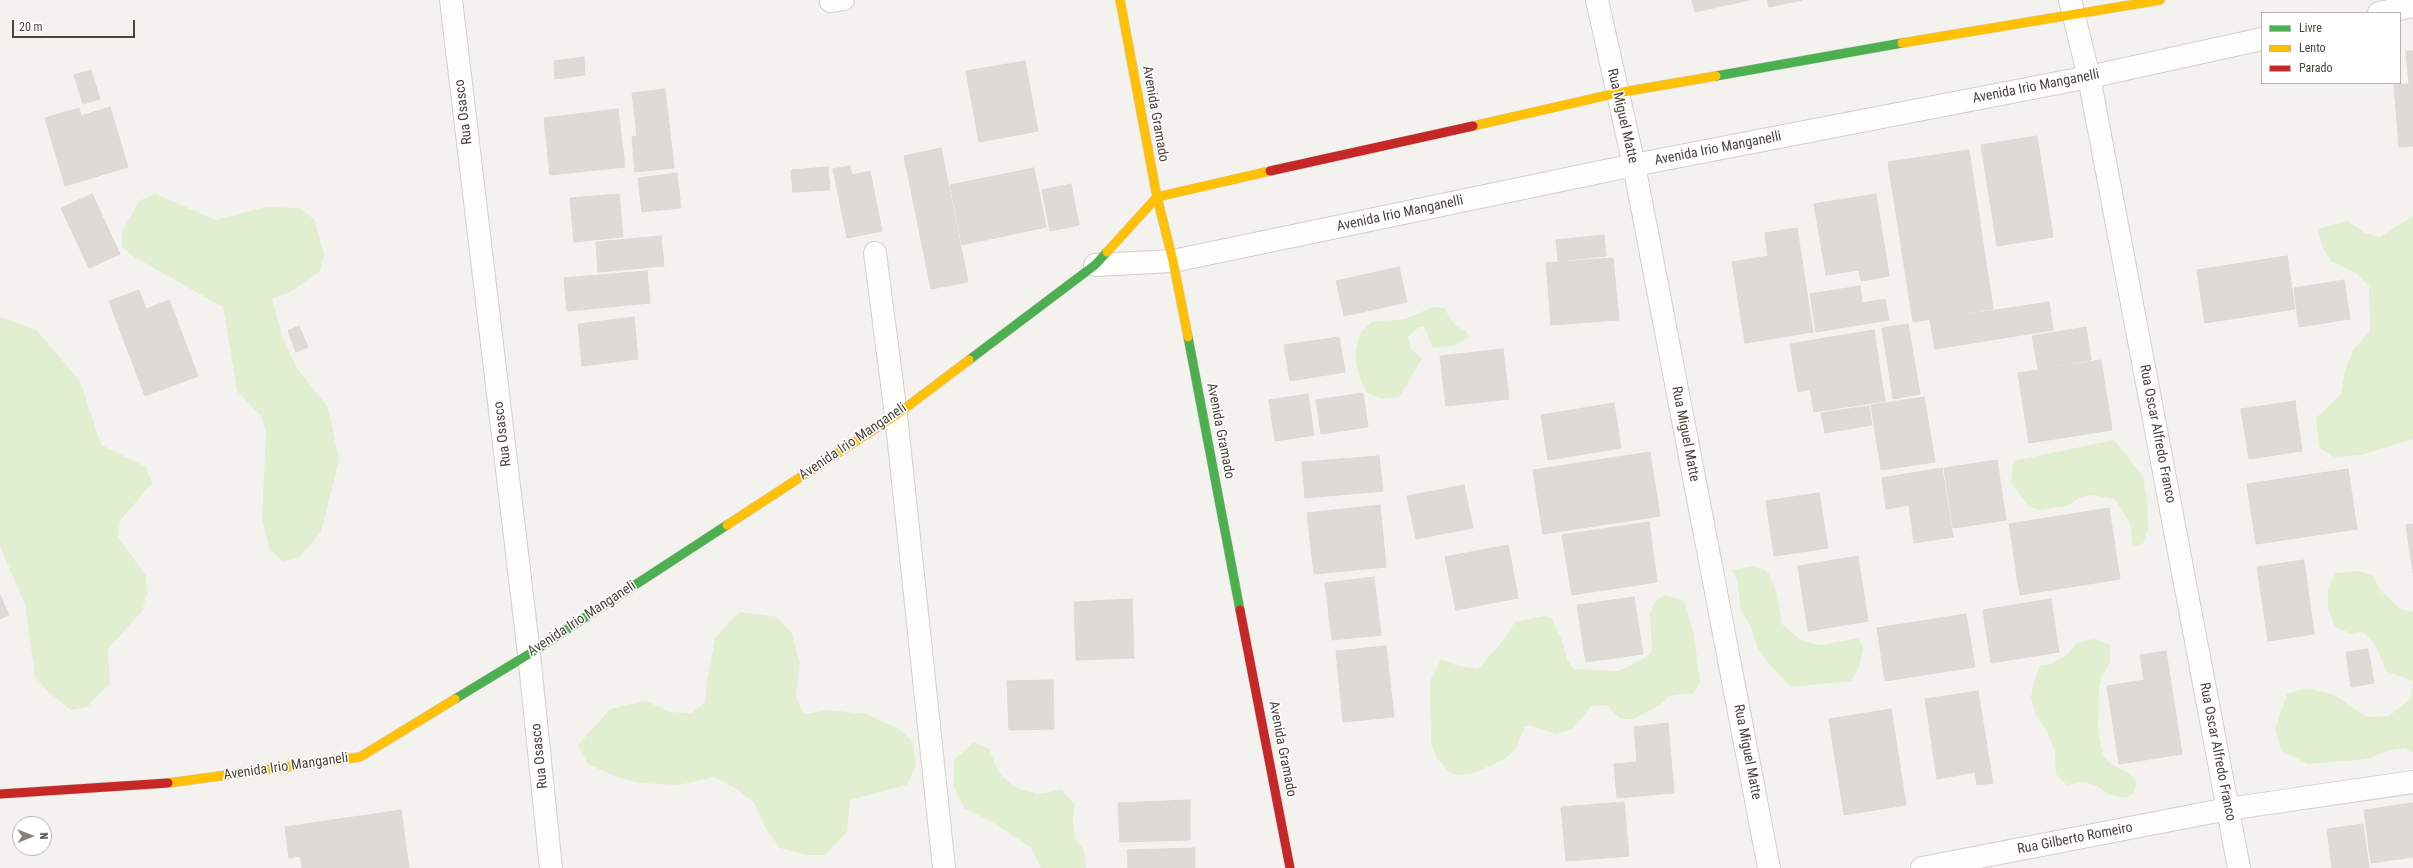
<!DOCTYPE html>
<html>
<head>
<meta charset="utf-8">
<style>
  body { margin:0 }
  #map { position:relative; width:2413px; height:868px; overflow:hidden; background:#f4f2ee; font-family:"Roboto Condensed",sans-serif }
  canvas { display:block }
  .legend { position:absolute; left:2261px; top:12px; width:140px; height:72px; box-sizing:border-box; background:#fff; border:1px solid #b7b4b0; margin:0; padding:5px 7px; list-style:none; font-size:12px; color:#4b4439 }
  .legend li { display:flex; align-items:center; gap:8px; height:20px }
  .legend b { width:20px; border:1px solid #b7b4b0 }
  .north { position:absolute; left:12px; top:816px; width:40px; height:40px; box-sizing:border-box; background:#fff; border:1px solid #b7b4b0; border-radius:50%; rotate:89deg; font-size:11px; font-weight:700; line-height:16px; text-align:center; color:#4b4439 }
  .north::after { content:''; display:block; margin:auto; width:14px; height:18px; background:#868178; clip-path:polygon(50% 0,100% 100%,50% 72%,0 100%) }
  .scale { position:absolute; left:12px; top:20px; width:123px; height:18px; box-sizing:border-box; border:2px solid #4b4439; border-top:0; padding-left:5px; font-size:12px; line-height:14px; white-space:nowrap; color:#4b4439; -webkit-text-stroke:3px #fff; paint-order:stroke }
</style>
</head>
<body>
<div id="map">
<canvas width="2413" height="868"></canvas>
<ul class="legend">
<li><b style="height:5px;background:#4caf50"></b>Livre</li>
<li><b style="height:5px;background:#ffc107"></b>Lento</li>
<li><b style="height:5px;background:#c62828"></b>Parado</li>
</ul>
<div class="north">N</div>
<div class="scale">20 m</div>
</div>
<script>
const g = document.querySelector('canvas').getContext('2d');
g.lineJoin = 'round';
function fillPath(path, color) {
  g.fillStyle = color;
  g.fill(path, 'evenodd');
}
function toPath(rows) {
  const path = new Path2D();
  for (const r of rows) {
    path.moveTo(r[0], r[1]);
    for (let i = 2; i < r.length; i += 2) path.lineTo(r[i], r[i + 1]);
  }
  return path;
}
function stroke(path, color, width, dash) {
  g.strokeStyle = color;
  g.lineWidth = width;
  g.lineCap = dash ? 'butt' : 'round';
  g.setLineDash(dash || []);
  g.stroke(path);
}
function label(font, color, halo, rows, align = 'center') {
  g.font = font + ' "Roboto Condensed",sans-serif';
  g.lineWidth = 3;
  g.setLineDash([]);
  g.textBaseline = 'middle';
  g.strokeStyle = halo;
  g.fillStyle = color;
  for (const [text, x, y, turn = 0] of rows) {
    g.save();
    g.translate(x, y);
    g.rotate((+turn || 0) * Math.PI / 180);
    g.textAlign = isNaN(turn) ? turn : align;
    if (halo) g.strokeText(text, 0, 0);
    g.fillText(text, 0, 0);
    g.restore();
  }
}
fillPath(toPath([
  [155,194,216,220,265,207,299,208,314,219,324,254,320,271,290,292,272,299,282,335,296,367,328,407,339,460,321,532,299,558,283,561,270,550,262,519,266,432,261,416,237,391,223,307,136,258,122,247,122,231,139,201],
  [2413,216,2413,439,2361,455,2334,457,2319,447,2316,418,2341,394,2345,371,2353,350,2370,331,2369,286,2356,273,2331,261,2323,248,2317,229,2348,221,2365,233,2380,237],
  [1433,307,1444,308,1455,325,1466,331,1469,337,1456,345,1433,348,1424,327,1419,327,1408,337,1411,349,1422,359,1399,397,1382,399,1366,392,1358,373,1355,354,1360,333,1372,322,1405,319],
  [0,317,36,330,80,381,101,445,146,467,152,483,120,521,118,537,146,576,147,594,142,611,108,649,110,683,87,707,71,710,46,690,35,676,25,605,0,546],
  [2114,440,2143,476,2147,502,2148,528,2143,544,2133,546,2130,523,2115,499,2091,495,2079,498,2067,506,2040,510,2029,507,2011,483,2013,461],
  [1753,566,1764,569,1769,574,1777,594,1782,624,1802,641,1821,645,1859,638,1863,650,1858,670,1851,681,1791,687,1770,665,1758,648,1749,623,1741,610,1737,579,1732,570],
  [2358,571,2372,575,2382,592,2400,609,2413,612,2413,681,2386,671,2376,646,2363,632,2352,634,2335,627,2328,608,2328,588,2336,573],
  [1665,595,1684,601,1688,613,1694,635,1700,682,1694,693,1669,696,1661,704,1634,719,1621,719,1606,705,1591,706,1573,729,1556,734,1530,725,1524,728,1516,749,1505,759,1471,774,1461,775,1450,773,1437,758,1431,742,1430,681,1441,659,1458,666,1478,669,1501,643,1515,622,1545,616,1552,619,1563,643,1567,660,1574,669,1619,671,1641,660,1652,651,1650,614,1655,602],
  [739,612,777,617,792,634,800,664,796,697,804,714,829,710,866,714,899,729,912,741,916,766,906,785,850,800,847,832,825,855,806,855,780,848,765,827,754,803,737,789,714,777,679,785,640,783,614,776,588,764,578,745,610,709,646,701,670,712,692,713,705,702,707,681,715,638],
  [2094,639,2110,645,2110,663,2101,678,2099,690,2098,729,2100,741,2104,757,2111,764,2131,775,2137,783,2134,792,2126,798,2108,794,2095,785,2083,782,2067,785,2056,774,2055,751,2047,731,2036,716,2031,697,2034,681,2040,666,2052,664,2067,655,2077,643],
  [2413,682,2413,753,2405,748,2390,750,2367,759,2308,764,2281,751,2275,729,2287,694,2307,688,2334,695,2366,717,2389,716,2411,698],
  [974,742,989,749,999,773,1014,787,1037,794,1062,790,1075,805,1073,819,1075,839,1084,850,1086,868,1041,868,1031,848,995,824,964,808,954,787,954,760]
]), '#e1eecf');
const building = toPath([
  [1692,0,1749,0,1695,12,1692,0],
  [1767,0,1802,0,1769,7,1767,0],
  [2406,51,2413,51,2413,146,2399,147,2394,85,2409,84,2406,51],
  [584,57,585,75,555,79,554,61,584,57],
  [1025,61,1038,131,979,142,966,71,1025,61],
  [91,70,100,99,83,104,74,75,91,70],
  [665,89,674,168,635,172,632,137,637,136,632,93,665,89],
  [110,107,128,167,65,186,45,118,79,108,81,116,110,107],
  [618,109,625,167,550,175,544,118,618,109],
  [2037,136,2053,237,1997,246,1981,145,2037,136],
  [941,148,968,282,931,289,904,156,941,148],
  [1969,150,1993,309,1913,322,1888,162,1969,150],
  [850,166,852,175,870,171,882,231,847,238,833,169,850,166],
  [828,167,830,190,793,192,791,170,828,167],
  [1034,168,1046,227,962,245,950,185,1034,168],
  [677,173,681,208,642,212,638,178,677,173],
  [1071,184,1079,225,1050,231,1042,190,1071,184],
  [92,194,120,254,89,268,61,208,92,194],
  [619,194,623,237,574,242,570,198,619,194],
  [1876,194,1889,276,1861,281,1859,270,1826,275,1814,204,1876,194],
  [1797,228,1813,332,1745,343,1732,262,1768,256,1765,233,1797,228],
  [1604,235,1606,256,1558,261,1556,240,1604,235],
  [661,236,664,266,598,272,596,242,661,236],
  [2287,256,2295,309,2205,323,2197,270,2287,256],
  [1613,258,1619,320,1551,325,1546,263,1613,258],
  [1399,267,1407,302,1344,316,1336,281,1399,267],
  [647,271,650,303,567,311,564,278,647,271],
  [2344,280,2350,319,2299,327,2294,288,2344,280],
  [1860,286,1862,303,1885,299,1889,320,1816,332,1810,294,1860,286],
  [139,290,146,309,169,300,198,376,145,396,109,301,139,290],
  [2049,302,2053,330,1935,349,1930,320,2049,302],
  [634,317,638,359,582,366,578,324,634,317],
  [1908,324,1920,394,1893,399,1882,328,1908,324],
  [299,326,308,347,296,352,288,331,299,326],
  [2086,327,2091,360,2038,369,2032,336,2086,327],
  [1874,330,1885,401,1814,412,1810,389,1798,392,1790,344,1874,330],
  [1339,337,1345,372,1290,381,1284,345,1339,337],
  [1503,349,1509,399,1446,406,1440,356,1503,349],
  [2101,360,2112,430,2029,443,2018,373,2101,360],
  [1363,393,1368,427,1321,434,1316,400,1363,393],
  [1308,394,1314,435,1275,441,1269,400,1308,394],
  [1924,397,1935,462,1881,470,1871,405,1924,397],
  [2295,401,2302,451,2249,459,2241,409,2295,401],
  [1614,403,1621,448,1548,460,1541,415,1614,403],
  [1869,406,1872,425,1825,433,1821,413,1869,406],
  [1650,452,1660,516,1543,534,1533,470,1650,452],
  [1379,456,1383,491,1305,498,1302,462,1379,456],
  [1997,460,2006,520,1953,528,1944,468,1997,460],
  [1942,468,1953,537,1914,543,1909,505,1886,509,1882,478,1942,468],
  [2348,469,2357,529,2256,544,2247,484,2348,469],
  [1464,485,1473,528,1416,539,1407,496,1464,485],
  [1819,493,1828,548,1774,556,1766,501,1819,493],
  [1380,505,1386,567,1314,574,1307,513,1380,505],
  [2109,508,2120,579,2020,595,2009,524,2109,508],
  [1649,522,1657,582,1572,595,1562,535,1649,522],
  [2413,524,2413,573,2406,525,2413,524],
  [1508,545,1518,598,1456,610,1445,557,1508,545],
  [1858,556,1868,621,1808,631,1798,566,1858,556],
  [2304,560,2314,634,2268,641,2257,567,2304,560],
  [1374,577,1381,635,1332,640,1325,583,1374,577],
  [0,595,9,615,0,619,0,595],
  [1634,597,1643,654,1586,662,1577,605,1634,597],
  [1132,599,1134,658,1076,660,1074,602,1132,599],
  [2051,599,2059,652,1991,663,1983,610,2051,599],
  [1966,614,1975,667,1885,681,1877,628,1966,614],
  [1386,646,1394,717,1343,722,1336,651,1386,646],
  [2368,649,2374,683,2351,687,2346,652,2368,649],
  [2166,651,2182,754,2119,764,2107,686,2144,680,2140,655,2166,651],
  [1053,680,1054,729,1009,730,1007,681,1053,680],
  [1978,691,1993,783,1977,785,1975,772,1937,779,1925,699,1978,691],
  [1891,709,1906,805,1844,815,1829,719,1891,709],
  [1668,723,1674,793,1617,798,1614,764,1637,762,1634,727,1668,723],
  [1190,800,1190,840,1120,842,1118,803,1190,800],
  [1624,802,1629,856,1566,861,1561,807,1624,802],
  [2413,803,2413,857,2371,863,2364,810,2413,803],
  [401,810,409,868,302,868,300,856,289,858,285,827,401,810],
  [2363,824,2369,868,2332,868,2327,829,2363,824],
  [1195,848,1195,868,1128,868,1127,850,1195,848]
]);
fillPath(building, '#dedbd6');
stroke(building, '#dcd9d4', 1);
const lane = toPath([
  [830,2,844,0]
]);
const street = toPath([
  [451,0,529,654,551,868],
  [1597,0,1634,165,1769,868],
  [2070,0,2089,77,2239,868],
  [2379,13,2413,6],
  [875,253,896,415,944,868],
  [1095,265,1173,261,1634,165,2089,77,2262,39],
  [1922,868,2228,809,2413,782]
]);
const fast = toPath([
  [1716,76,1902,43],
  [1188,337,1240,610],
  [969,360,1095,265,1107,252],
  [455,699,529,654,727,525]
]);
const slow = toPath([
  [1120,0,1157,197,1173,261,1188,337],
  [1902,43,2160,0],
  [1473,126,1617,93,1716,76],
  [1107,252,1157,197,1270,171],
  [727,525,896,415,969,360],
  [168,783,360,757,455,699]
]);
const jam = toPath([
  [1270,171,1473,126],
  [1240,610,1290,868],
  [0,794,168,783]
]);
stroke(lane, '#d2d0cb', 22);
stroke(street, '#d2d0cb', 24);
stroke(fast, '#d3cfc5', 10);
stroke(slow, '#d3cfc5', 10);
stroke(jam, '#d3cfc5', 10);
stroke(lane, '#fdfdfc', 20);
stroke(street, '#fdfdfc', 22);
stroke(fast, '#4caf50', 9);
stroke(slow, '#ffc107', 9);
stroke(jam, '#c62828', 9);
label('14px', '#4b4439', '#fff', [
  ["Avenida Irio Manganelli",2036,87,-11],
  ["Rua Osasco",464,112,-97],
  ["Avenida Gramado",1155,114,80],
  ["Rua Miguel Matte",1622,116,77],
  ["Avenida Irio Manganelli",1718,149,-11],
  ["Avenida Irio Manganelli",1400,214,-12],
  ["Avenida Gramado",1220,431,79],
  ["Rua Osasco",503,434,-97],
  ["Rua Miguel Matte",1685,434,79],
  ["Rua Oscar Alfredo Franco",2157,434,79],
  ["Avenida Irio Manganeli",853,442,-34],
  ["Avenida Irio Manganeli",582,619,-33],
  ["Avenida Gramado",1282,749,79],
  ["Rua Miguel Matte",1747,752,79],
  ["Rua Oscar Alfredo Franco",2217,752,79],
  ["Rua Osasco",540,756,-96],
  ["Avenida Irio Manganeli",286,767,-8],
  ["Rua Gilberto Romeiro",2075,839,-11]
]);
</script>
</body>
</html>
